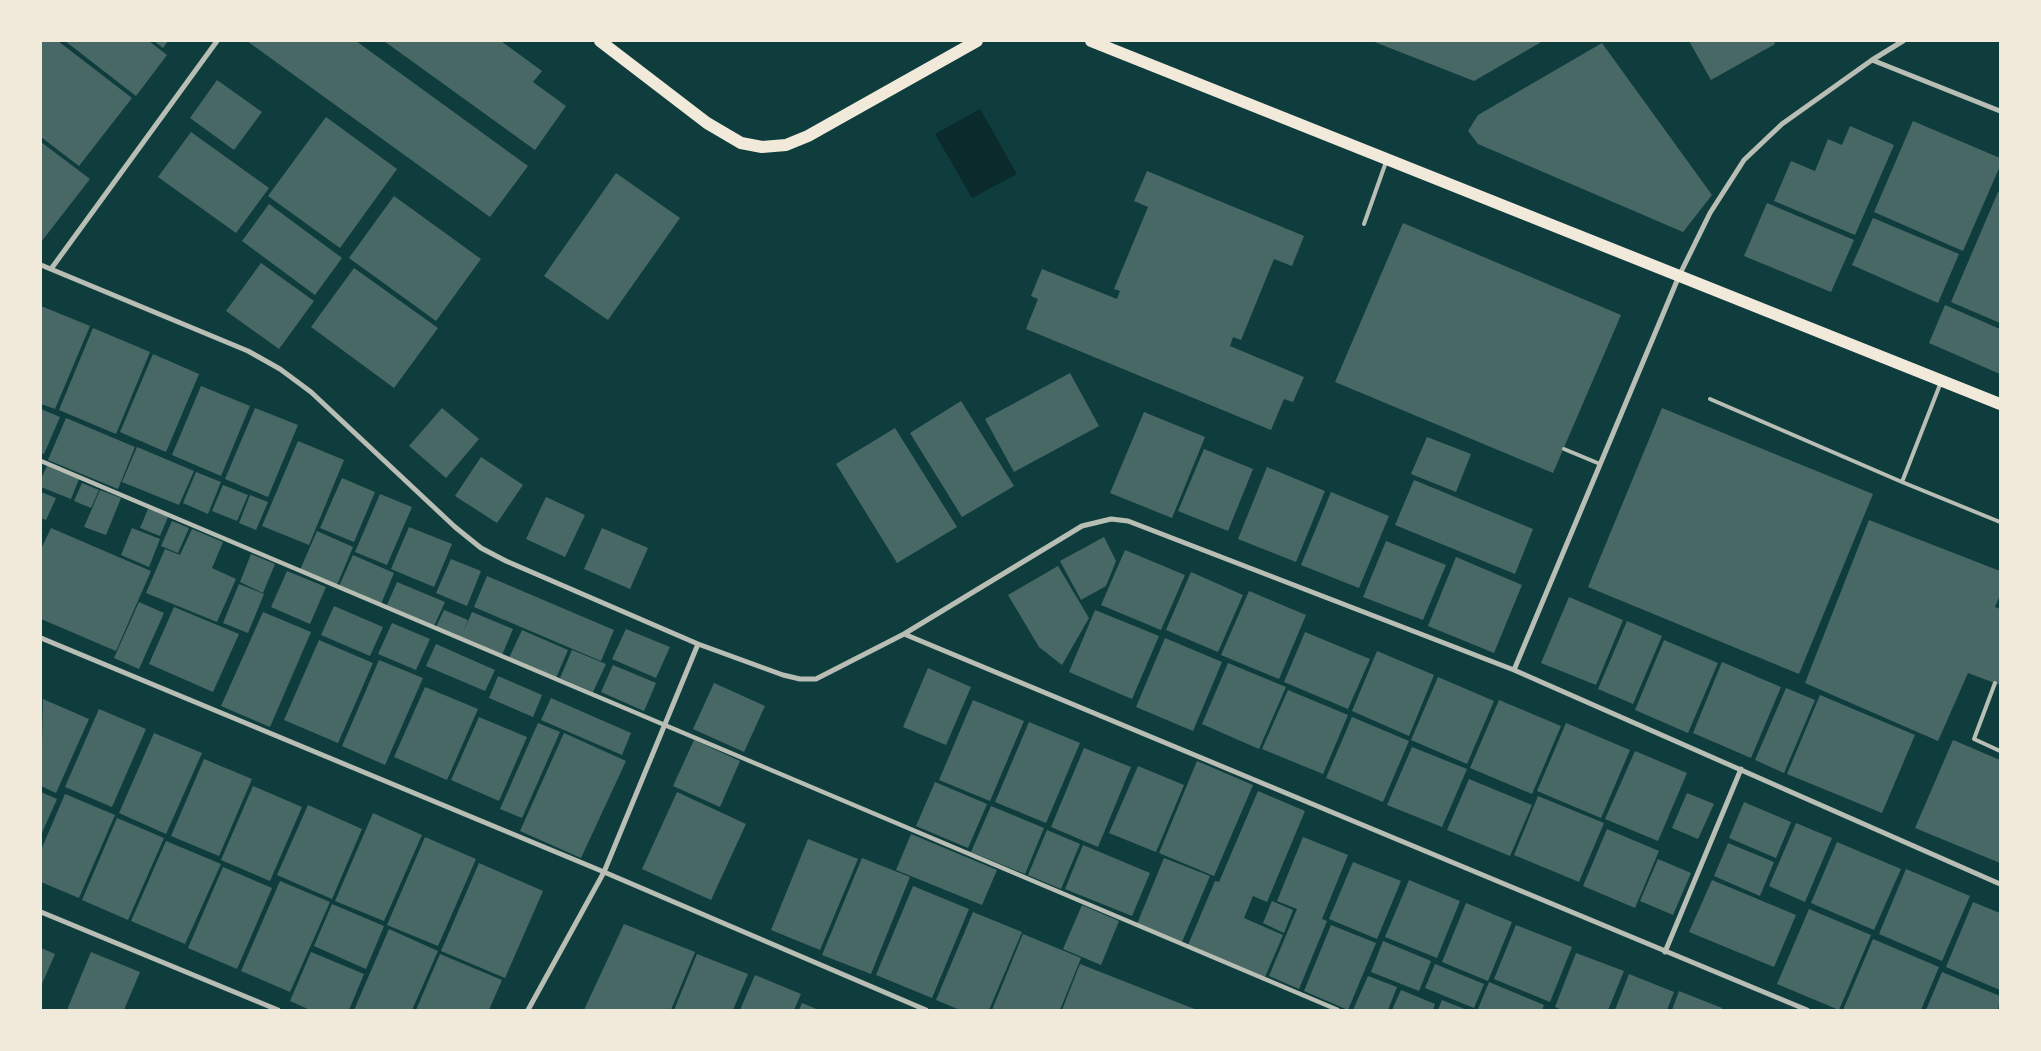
<!DOCTYPE html>
<html>
<head>
<meta charset="utf-8">
<style>
  body { margin:0 }
  #map { position:relative; width:2041px; height:1051px; overflow:hidden; background:#0f3d3e; font-family:"Noto Serif",serif }
  canvas { display:block }
  .frame { position:absolute; inset:0; border:42px solid #f1e9da; pointer-events:none }
</style>
</head>
<body>
<div id="map">
<canvas width="2041" height="1051"></canvas>
<div class="frame"></div>
</div>
<script>
const g = document.querySelector('canvas').getContext('2d');
g.lineJoin = 'round';
function fillPath(path, color) {
  g.fillStyle = color;
  g.fill(path, 'evenodd');
}
function toPath(rows) {
  const path = new Path2D();
  for (const r of rows) {
    path.moveTo(r[0], r[1]);
    for (let i = 2; i < r.length; i += 2) path.lineTo(r[i], r[i + 1]);
  }
  return path;
}
function stroke(path, color, width, dash) {
  g.strokeStyle = color;
  g.lineWidth = width;
  g.lineCap = dash ? 'butt' : 'round';
  g.setLineDash(dash || []);
  g.stroke(path);
}
fillPath(toPath([
  [980,109,1017,174,972,198,935,134]
]), '#0a2a2b');
fillPath(toPath([
  [41,41,58,41,132,98,79,166,41,137],
  [65,41,149,41,167,55,136,96],
  [154,41,168,41,163,48],
  [247,41,356,41,528,166,490,217],
  [384,41,501,41,542,71,533,82,566,106,535,150],
  [1372,41,1543,41,1474,81],
  [1689,41,1774,41,1775,44,1711,80],
  [1602,43,1712,195,1683,232,1478,144,1468,131,1478,115],
  [217,80,262,112,234,150,190,118],
  [326,117,397,169,340,248,268,196],
  [1913,121,2000,158,2000,166,1963,251,1874,212],
  [1850,126,1894,145,1855,235,1774,201,1791,161,1815,171,1828,139,1842,145],
  [191,132,269,188,236,233,158,177],
  [41,142,90,179,41,242],
  [1147,171,1304,236,1292,266,1274,259,1241,340,1233,337,1230,346,1304,377,1293,402,1284,399,1271,430,1026,329,1038,299,1031,296,1042,269,1117,299,1120,291,1114,289,1148,207,1134,201],
  [616,173,680,218,608,320,544,276],
  [1998,192,2000,193,2000,323,1951,302],
  [394,196,481,259,436,321,349,258],
  [1767,203,1854,240,1831,292,1744,256],
  [269,204,342,258,315,295,242,241],
  [1873,218,1959,254,1938,303,1852,265],
  [1403,223,1621,315,1553,473,1335,382],
  [261,263,314,301,279,349,226,311],
  [354,268,438,328,394,388,311,327],
  [1945,305,2000,329,2000,374,1929,343],
  [41,306,90,326,55,409,41,404],
  [93,328,150,352,116,434,59,410],
  [153,354,199,374,166,452,120,432],
  [1070,373,1099,426,1014,472,985,419],
  [201,386,250,406,221,476,172,455],
  [961,401,1014,486,962,517,910,433],
  [255,408,298,425,268,497,225,479],
  [442,408,479,439,446,478,409,446],
  [1662,408,1873,494,1799,674,1588,587],
  [41,409,60,417,44,454,41,453],
  [1144,412,1205,437,1172,518,1110,493],
  [66,418,135,447,118,489,48,460],
  [895,428,957,527,897,563,836,464],
  [1427,437,1471,454,1456,492,1411,474],
  [298,441,344,460,309,545,262,526],
  [137,447,194,471,179,505,122,482],
  [1204,449,1253,469,1228,531,1178,511],
  [481,457,523,485,497,523,455,496],
  [47,466,79,479,71,499,41,487,41,479],
  [1267,467,1325,491,1296,562,1238,539],
  [196,472,221,482,208,514,183,503],
  [342,478,375,492,354,542,320,528],
  [1414,480,1533,529,1515,574,1395,525],
  [82,483,99,490,91,508,74,501],
  [223,485,248,495,237,521,212,511],
  [100,490,121,498,106,535,84,527],
  [41,492,56,498,46,520,41,518],
  [1331,492,1389,516,1359,588,1301,565],
  [380,494,412,507,387,565,355,552],
  [250,495,268,502,256,530,239,523],
  [546,497,585,515,565,557,526,539],
  [148,509,168,517,160,536,140,528],
  [1869,520,2000,571,2000,595,1995,607,2000,609,2000,685,1968,673,1938,741,1805,683],
  [172,521,189,528,178,553,161,546],
  [409,527,452,544,434,587,391,569],
  [51,528,151,571,116,651,41,619,41,549],
  [132,528,160,539,149,567,121,555],
  [602,528,648,548,630,589,584,569],
  [192,529,223,542,212,568,236,579,217,622,146,593,165,549,180,555],
  [317,531,353,547,337,585,300,570],
  [1104,537,1116,561,1106,586,1081,600,1060,561],
  [1386,541,1446,565,1423,620,1363,597],
  [1125,550,1185,575,1161,630,1101,605],
  [251,554,275,564,263,593,240,582],
  [353,555,394,573,381,604,339,586],
  [1456,557,1522,585,1494,653,1428,626],
  [451,559,481,571,467,606,436,593],
  [1058,566,1089,618,1062,665,1039,647,1008,595],
  [287,571,326,587,310,624,271,607],
  [1191,572,1243,595,1218,652,1166,630],
  [487,576,614,630,601,661,474,607],
  [397,582,445,602,434,626,387,605],
  [239,584,264,594,248,633,223,623],
  [1249,591,1306,615,1279,679,1221,655],
  [1569,597,1623,620,1596,685,1541,663],
  [139,602,164,613,139,669,114,658],
  [334,606,383,627,370,656,321,635],
  [174,607,239,634,213,692,149,664],
  [444,610,468,620,463,633,472,612,513,629,502,655,436,627],
  [1095,610,1159,636,1132,699,1069,672],
  [263,612,311,632,270,727,221,706],
  [1627,621,1662,636,1633,704,1598,689],
  [392,623,430,639,416,670,378,654],
  [626,629,670,647,656,678,612,659],
  [522,630,568,650,556,678,509,658],
  [1305,632,1370,659,1348,709,1284,682],
  [1165,638,1222,662,1193,731,1136,707],
  [319,640,373,663,338,743,284,720],
  [1664,640,1718,663,1688,733,1635,710],
  [436,644,495,670,485,691,426,666],
  [572,650,606,664,593,692,560,678],
  [1377,651,1434,675,1409,736,1352,711],
  [379,660,423,678,385,765,342,746],
  [1722,662,1781,687,1751,758,1693,733],
  [1228,663,1286,687,1259,749,1202,724],
  [613,665,656,683,644,711,601,692],
  [928,668,971,687,946,745,903,727],
  [498,676,542,695,533,717,489,698],
  [1438,677,1494,701,1467,764,1411,740],
  [714,683,765,706,744,752,693,729],
  [425,687,478,709,447,780,394,757],
  [1786,688,1815,700,1784,773,1755,760],
  [1288,690,1348,715,1323,774,1262,749],
  [1820,695,1915,735,1882,813,1787,774],
  [551,698,631,733,622,755,541,720],
  [43,699,89,719,56,793,41,786],
  [973,700,1024,721,990,801,939,780],
  [1499,700,1561,726,1532,794,1470,768],
  [99,709,146,729,112,807,65,787],
  [479,717,527,737,499,801,451,780],
  [1352,717,1409,741,1383,802,1326,778],
  [1029,722,1080,743,1046,823,995,802],
  [538,723,560,732,522,818,500,809],
  [1566,723,1630,750,1601,818,1537,791],
  [154,733,202,753,166,834,119,813],
  [564,733,626,761,581,858,520,831],
  [694,740,740,761,720,807,673,786],
  [1953,740,2000,760,2000,863,1915,828],
  [1412,747,1467,769,1442,827,1387,805],
  [1084,748,1131,767,1098,847,1051,827],
  [1635,751,1687,773,1658,841,1605,819],
  [204,759,252,779,219,856,171,836],
  [1197,761,1253,785,1214,876,1159,853],
  [1138,766,1184,785,1156,852,1109,833],
  [1469,779,1532,805,1510,856,1447,830],
  [935,782,987,804,968,848,916,826],
  [253,786,302,807,270,881,221,860],
  [1258,791,1305,811,1267,902,1253,896,1244,918,1283,935,1265,977,1188,945,1215,881,1219,882],
  [41,792,57,799,41,835],
  [677,792,746,824,711,900,642,869],
  [1687,793,1714,804,1698,839,1672,828],
  [65,794,115,815,79,898,41,882,41,850],
  [1538,796,1604,823,1579,882,1514,855],
  [1744,802,1791,822,1776,858,1729,838],
  [308,805,362,829,332,899,277,875],
  [991,806,1044,828,1025,874,971,852],
  [373,813,422,835,384,921,335,901],
  [117,818,164,838,128,920,82,900],
  [1796,823,1832,838,1805,902,1769,886],
  [1607,829,1659,851,1635,908,1583,886],
  [1047,830,1080,844,1061,889,1028,875],
  [911,834,997,870,982,905,896,870],
  [425,837,476,859,438,946,387,925],
  [1303,837,1348,855,1322,919,1327,921,1299,989,1269,976,1297,909,1277,901],
  [808,839,858,859,820,950,771,930],
  [166,841,221,864,185,944,131,921],
  [1837,842,1901,869,1874,930,1811,903],
  [1728,843,1774,862,1760,896,1714,876],
  [1083,845,1150,873,1132,916,1065,889],
  [862,858,910,877,871,974,822,955],
  [1164,858,1210,876,1182,942,1137,924],
  [1658,859,1691,873,1673,915,1640,901],
  [1353,862,1401,881,1377,939,1329,919],
  [479,863,543,891,505,978,441,951],
  [223,867,272,888,237,969,188,948],
  [1906,869,1970,896,1942,961,1879,934],
  [1409,880,1460,901,1437,958,1385,937],
  [1712,880,1796,915,1774,967,1689,932],
  [280,881,330,902,290,992,241,971],
  [913,886,969,909,932,998,876,975],
  [1272,901,1293,910,1284,933,1263,923],
  [1973,902,2000,913,2000,990,1946,967],
  [1466,903,1512,922,1488,981,1442,962],
  [332,904,384,926,366,969,314,946],
  [1082,905,1119,921,1101,965,1063,949],
  [1809,909,1871,935,1839,1010,1777,984],
  [973,912,1022,932,989,1010,960,1010,936,1000],
  [624,924,695,952,671,1010,584,1010],
  [1331,925,1376,943,1348,1010,1304,991],
  [1516,925,1572,947,1550,1002,1494,979],
  [389,929,438,951,412,1010,354,1010],
  [1023,934,1081,958,1060,1010,992,1010],
  [1873,939,1939,967,1921,1010,1843,1010],
  [1383,941,1431,961,1419,991,1371,972],
  [41,948,55,954,41,986],
  [91,952,140,972,124,1010,67,1010],
  [311,952,364,974,349,1010,310,1010,290,1001],
  [1576,953,1624,971,1608,1010,1562,1010,1555,1007],
  [440,954,502,980,489,1010,416,1010],
  [697,954,748,974,733,1010,674,1010],
  [1080,964,1197,1010,1062,1010],
  [1435,964,1484,984,1474,1008,1425,988],
  [1942,972,2000,996,1998,1010,1926,1010],
  [1629,974,1674,992,1667,1010,1615,1010],
  [755,975,801,994,794,1010,740,1010],
  [1368,976,1397,987,1388,1010,1353,1010],
  [1489,982,1544,1005,1542,1010,1478,1009],
  [1401,990,1435,1004,1433,1010,1392,1010],
  [1679,991,1722,1008,1722,1010,1672,1010],
  [1442,1000,1467,1010,1438,1010],
  [802,1003,819,1010,799,1010]
]), '#486865');
stroke(toPath([
  [1364,224,1386,162],
  [1710,399,1902,482,2000,522],
  [1564,449,1600,464],
  [1902,482,1941,382],
  [1995,683,1974,739,2000,751]
]), '#b8beb3', 4);
stroke(toPath([
  [41,461,1338,1010]
]), '#b8beb3', 4.5);
stroke(toPath([
  [1872,60,2000,111],
  [41,265,248,351,280,369,311,392,455,527,481,548,506,561,698,644,783,675,800,679,816,679,904,634,1082,526,1111,519,1128,521,1514,670,2000,884],
  [51,269,217,41],
  [904,634,1807,1010],
  [41,638,604,872,926,1010],
  [1514,670,1679,276,1710,213,1744,160,1782,124,1872,60,1903,41],
  [41,912,278,1010],
  [1665,952,1741,769],
  [528,1010,604,872,698,644]
]), '#b8beb3', 5);
stroke(toPath([
  [600,41,707,123,741,143,762,147,786,145,808,136,977,41],
  [1091,41,2000,404]
]), '#f1e9da', 12);
</script>
</body>
</html>
